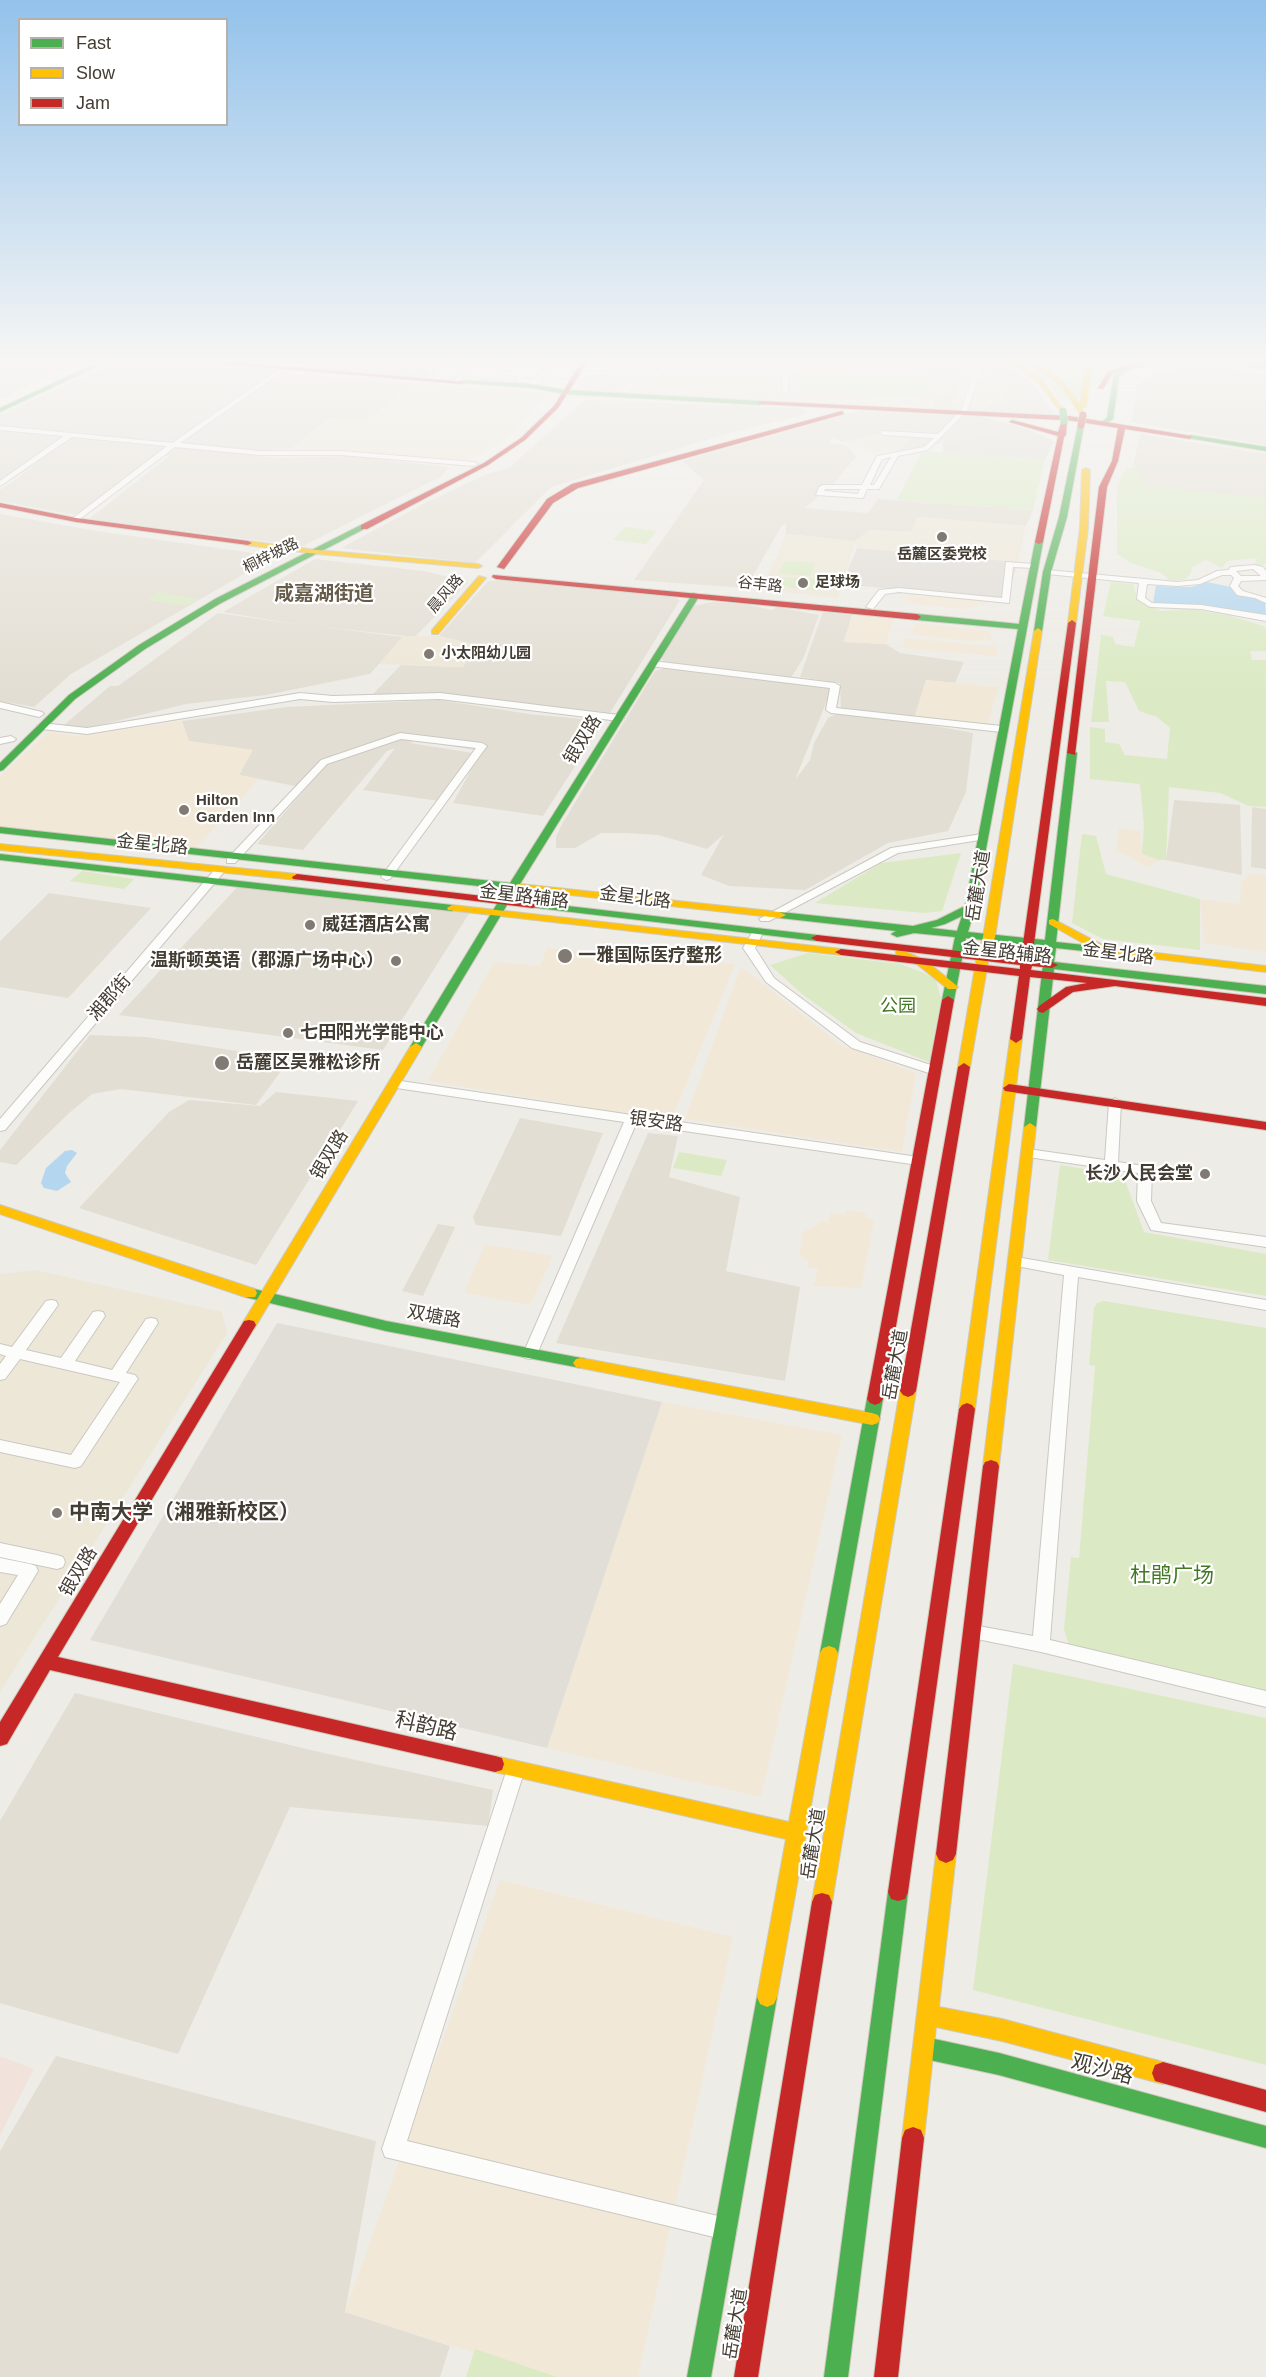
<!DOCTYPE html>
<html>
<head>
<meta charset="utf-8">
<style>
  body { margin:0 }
  #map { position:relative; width:1266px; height:2377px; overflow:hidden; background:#eeece6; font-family:Arial,sans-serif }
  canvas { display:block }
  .legend { position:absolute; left:18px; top:18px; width:210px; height:108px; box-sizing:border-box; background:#fff; border:2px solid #b4b1ad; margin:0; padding:8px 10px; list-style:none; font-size:18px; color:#443d33 }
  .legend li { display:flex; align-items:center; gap:12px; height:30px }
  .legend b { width:30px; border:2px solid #b4b1ad }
</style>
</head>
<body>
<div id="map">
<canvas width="1266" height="2377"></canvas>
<ul class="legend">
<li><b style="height:8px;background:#4caf50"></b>Fast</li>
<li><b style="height:8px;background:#ffc107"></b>Slow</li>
<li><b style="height:8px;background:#c62828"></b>Jam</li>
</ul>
</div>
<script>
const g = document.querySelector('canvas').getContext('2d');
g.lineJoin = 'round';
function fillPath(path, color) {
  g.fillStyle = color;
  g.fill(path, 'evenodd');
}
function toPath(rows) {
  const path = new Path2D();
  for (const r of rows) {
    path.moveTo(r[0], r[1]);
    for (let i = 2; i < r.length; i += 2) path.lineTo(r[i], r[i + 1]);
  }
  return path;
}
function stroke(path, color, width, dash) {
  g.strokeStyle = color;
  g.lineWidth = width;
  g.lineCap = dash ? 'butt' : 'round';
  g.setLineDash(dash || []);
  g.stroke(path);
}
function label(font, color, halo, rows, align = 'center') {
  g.font = font + ' Arial,"Noto Sans SC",sans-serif';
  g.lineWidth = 4.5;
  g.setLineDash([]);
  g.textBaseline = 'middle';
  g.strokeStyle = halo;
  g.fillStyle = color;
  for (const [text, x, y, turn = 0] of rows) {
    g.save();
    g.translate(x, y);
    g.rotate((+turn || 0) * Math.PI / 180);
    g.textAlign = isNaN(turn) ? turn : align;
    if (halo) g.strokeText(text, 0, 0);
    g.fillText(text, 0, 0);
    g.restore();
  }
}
fillPath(toPath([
  [0,361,80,361,0,399],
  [117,361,269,363,285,373,413,383,367,421,330,418,291,449,273,449,250,455,280,458,348,456,449,467,442,476,303,546,89,519,169,456,155,455,75,515,0,501,0,490,40,462,0,487,0,415],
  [321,361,447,361,426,380,307,371],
  [933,361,1002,361,1033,384,1054,414,935,408,933,397,951,393,927,374],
  [1183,367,1243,369,1266,374,1266,445,1131,422,1137,385,1154,373],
  [584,400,802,408,807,414,730,433,551,487,475,563,341,548,425,503,487,474,509,468],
  [859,411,971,414,1025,428,898,451,913,436,875,435,842,442,834,437,828,443,846,445,856,457,832,485,805,508,868,513,878,499,1033,510,1026,526,917,517,911,532,870,530,855,541,786,534,786,523,781,527,746,588,634,580,704,480,682,461],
  [1140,434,1266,454,1266,499,1128,487],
  [0,514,97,531,275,556,71,674,34,707,0,701],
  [315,559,424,571,468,582,415,637,314,626,403,637,370,674,266,695,186,704,84,729,64,725,110,686,118,686,218,613,301,625,223,612],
  [513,580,669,596,680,600,608,716,440,696,371,696,401,665,463,667,477,645,439,636,488,581],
  [713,602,745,604,772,610,777,607,819,615,803,659,790,679,664,663,659,653,688,607],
  [823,612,852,615,844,642,886,644,900,653,964,662,955,683,926,680,913,722,973,733,966,792,948,831,888,843,805,890,729,886,701,875,724,834,707,849,658,835,626,833,601,833,575,848,556,848,556,837,562,824,655,671,672,666,813,683,832,688,795,780,810,760,814,743,828,718,841,712,840,683,800,677],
  [439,700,529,714,604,721,543,816,453,803,481,751,416,740,410,743,473,753,439,801,363,790,395,748,387,751,303,850,257,844,314,779,295,786,239,775,252,750,188,741,182,721,287,707],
  [1174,800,1240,805,1242,875,1166,860],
  [1252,807,1266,809,1266,869,1251,867],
  [240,884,470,912,383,1050,119,1015],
  [49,893,151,908,68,998,0,987,0,941],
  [90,1035,146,1037,237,1051,287,1063,256,1105,121,1089,92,1094,68,1114,16,1165,0,1162,0,1150],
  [276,1092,358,1101,256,1265,79,1208,169,1112,189,1100,260,1106],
  [520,1118,603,1133,561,1236,476,1225,473,1217],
  [648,1133,678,1136,669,1177,740,1197,726,1271,800,1287,785,1381,556,1343],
  [438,1224,455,1227,423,1296,402,1291],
  [75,1693,315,1751,493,1790,488,1826,290,1807,178,2054,0,2003,0,1821],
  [56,2056,376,2141,345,2312,450,2346,440,2377,0,2377,0,2151]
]), '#e3ded3');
fillPath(toPath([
  [968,361,996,361,995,376,1007,382,1006,405,989,404,987,409,951,406],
  [632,388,671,393,728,390,736,396,858,401,933,397,935,408,813,405,623,394],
  [910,593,988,601,988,603,965,609,904,603],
  [852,615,894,619,886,644,844,642],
  [915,623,989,631,994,643,985,637,984,641,971,641,911,635],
  [903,638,997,647,997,656,904,648],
  [926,680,999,687,986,727,914,719],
  [182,721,189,741,253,750,239,775,259,779,196,848,0,826,0,776,48,732,79,736],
  [1119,828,1140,831,1142,854,1159,860,1147,867,1116,850],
  [1251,874,1266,875,1266,952,1204,943,1200,899,1240,904,1241,882],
  [547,948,735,964,671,1121,428,1081,494,962,540,966],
  [741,967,841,1045,916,1073,902,1152,685,1119],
  [846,1210,867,1213,865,1218,874,1220,861,1288,813,1286,818,1268,808,1267,809,1262,799,1254,803,1232,817,1226,819,1222,828,1222,831,1212,844,1215],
  [485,1244,553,1256,530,1305,464,1293],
  [662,1402,842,1435,761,1797,547,1748],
  [500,1880,733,1937,638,2377,550,2377,345,2312]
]), '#f2e8d7');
fillPath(toPath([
  [1025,428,1054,441,1045,460,943,453,943,443],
  [857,548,1018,562,1006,601,842,584],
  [277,1323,662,1402,547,1748,90,1640]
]), '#e1ddd7');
fillPath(toPath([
  [615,361,933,361,927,374,950,376,951,394,858,401,736,396,729,390,706,393,653,392,632,388,636,378,605,374],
  [413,383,549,393,519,427,504,441,469,460,291,449,330,418,367,420],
  [894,434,914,436,898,451,875,452,842,442,875,435],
  [917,517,1026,526,1018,562,857,548,855,542,838,598,761,590,786,534,855,541,870,530,911,532],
  [403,636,439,636,478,645,462,667,379,664],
  [35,1270,222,1312,227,1333,0,1692,0,1274]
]), '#ede7d7');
fillPath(toPath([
  [588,374,605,374,637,378,619,392,577,390],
  [0,2056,34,2069,0,2135]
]), '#f1e2dc');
fillPath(toPath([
  [1005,361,1132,361,1111,370,1080,397,1060,400,1047,382,1028,379],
  [822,368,910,375,927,381,928,388,920,395,897,398,805,390,793,378,803,371],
  [922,451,1045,460,1033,510,897,500],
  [1137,466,1144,486,1266,498,1266,564,1254,567,1257,558,1228,561,1222,568,1206,560,1192,567,1191,574,1184,580,1169,580,1162,573,1131,563,1117,554,1117,485,1126,469],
  [625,527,657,531,646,544,613,540],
  [785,561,816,563,810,576,779,573],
  [784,577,822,579,832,582,832,586,817,591,775,585,773,581],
  [1111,582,1133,584,1138,600,1161,611,1191,609,1227,615,1264,626,1266,630,1266,651,1250,651,1252,660,1266,660,1266,807,1249,806,1220,793,1169,787,1166,860,1159,860,1142,854,1144,824,1140,784,1090,779,1090,727,1105,729,1105,742,1119,744,1125,755,1167,759,1170,728,1157,717,1139,711,1125,682,1106,681,1109,722,1091,722,1101,635,1113,637,1115,644,1134,647,1140,621,1103,616],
  [158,592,198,599,187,606,147,600],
  [1082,834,1096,836,1106,874,1200,899,1200,950,1103,939,1072,923],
  [961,853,942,911,924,913,815,903,881,863],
  [82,871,134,879,124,889,70,881],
  [808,953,900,964,922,972,936,980,941,999,929,1062,856,1033,802,994,770,965],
  [679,1152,727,1160,721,1176,673,1168],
  [1060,1165,1123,1175,1144,1232,1266,1254,1266,1296,1048,1260],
  [1104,1301,1266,1328,1266,1692,1069,1645,1064,1629,1071,1557,1079,1558,1095,1366,1089,1365,1094,1308,1097,1303],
  [1013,1664,1266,1718,1266,2065,973,1990],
  [475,2349,557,2377,466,2377]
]), '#dbeac4');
fillPath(toPath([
  [1207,582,1231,587,1265,603,1266,617,1206,605,1153,603,1156,586,1192,587],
  [72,1150,77,1153,67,1166,65,1173,71,1182,57,1191,44,1188,41,1183,46,1168,65,1151]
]), '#b4d7ef');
const street = toPath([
  [321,361,328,361,311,373,307,373,307,371,321,361],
  [350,361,358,361,352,365,349,363,350,361],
  [379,361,386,361,369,377,365,377,365,375,379,361],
  [418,361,425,361,413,372,409,372,409,370,418,361],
  [437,361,444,361,431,373,427,373,427,371,437,361],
  [473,361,480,361,457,383,453,383,453,381,473,361],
  [508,361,520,363,511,365,503,371,523,372,523,379,534,379,548,362,546,361,567,361,577,364,574,366,553,363,539,382,532,388,529,386,531,383,517,382,517,376,495,374,495,372,508,361],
  [666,361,672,361,656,380,652,380,666,361],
  [802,361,809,361,788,378,788,393,783,394,782,377,802,361],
  [978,361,984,361,967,411,928,450,898,456,879,489,867,489,863,498,816,495,819,487,823,485,862,485,877,456,924,447,934,438,883,435,880,433,883,431,938,434,961,410,978,361],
  [891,457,874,485,870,485,882,459,891,457],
  [825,489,860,489,858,494,824,491,825,489],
  [281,368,283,371,180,443,259,451,341,451,474,462,478,464,474,466,341,455,259,455,175,447,76,522,72,520,73,518,167,446,72,437,0,486,0,481,64,436,0,430,0,426,172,443,281,368],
  [1006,562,1034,564,1038,566,1034,568,1013,567,1009,603,899,592,885,594,873,609,866,607,879,590,899,588,1002,598,1006,562],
  [1254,565,1263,567,1266,571,1266,580,1241,581,1238,586,1243,591,1266,598,1266,603,1255,598,1237,595,1230,586,1234,578,1231,575,1222,575,1200,584,1177,586,1147,584,1145,598,1152,603,1201,605,1266,615,1266,621,1201,609,1150,607,1137,599,1139,583,1047,574,1043,572,1047,570,1177,582,1198,580,1217,571,1228,570,1231,567,1254,565],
  [1253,569,1261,576,1241,576,1236,571,1253,569],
  [653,661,835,683,840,686,836,708,1001,726,1006,729,1001,732,831,713,826,710,830,688,650,666,650,662,653,661],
  [300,693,333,696,440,693,619,715,624,718,619,721,440,699,333,702,300,699,87,734,42,729,37,726,42,723,87,728,300,693],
  [0,702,42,712,44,714,39,717,0,708,0,702],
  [400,733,482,743,487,746,390,879,386,880,381,877,476,748,401,739,327,764,235,863,227,863,227,859,321,760,400,733],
  [11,736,16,739,14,741,0,744,0,738,11,736],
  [982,834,986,835,986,839,898,853,769,921,761,921,759,919,891,848,982,834],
  [220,867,225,870,224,872,5,1130,0,1131,0,1119,216,868,220,867],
  [758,928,764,931,755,948,774,978,860,1042,940,1068,942,1071,940,1074,932,1074,852,1048,766,982,743,948,754,929,758,928],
  [394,1080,918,1157,925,1161,918,1165,636,1124,537,1354,535,1358,530,1359,525,1358,523,1354,624,1122,390,1087,388,1084,390,1081,394,1080],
  [1115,1098,1121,1102,1118,1162,1150,1167,1152,1170,1151,1201,1161,1223,1266,1237,1266,1247,1151,1230,1137,1201,1138,1173,1028,1157,1021,1153,1028,1149,1105,1160,1109,1102,1115,1098],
  [1016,1257,1266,1300,1266,1310,1078,1277,1050,1640,1266,1691,1266,1707,1041,1652,967,1637,964,1632,967,1627,973,1625,1033,1636,1064,1275,1011,1265,1009,1262,1016,1257],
  [51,1300,56,1301,58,1305,26,1350,61,1358,93,1312,98,1311,103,1312,105,1316,75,1361,112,1370,146,1319,151,1318,156,1319,158,1323,126,1373,135,1375,138,1379,135,1383,81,1466,75,1468,0,1452,0,1440,71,1455,120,1382,20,1359,5,1379,0,1380,0,1364,6,1356,0,1354,0,1344,12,1347,46,1301,51,1300],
  [0,1543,57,1555,63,1557,65,1562,63,1567,57,1569,0,1557,0,1543],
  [0,1558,30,1564,36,1566,38,1571,6,1624,0,1626,0,1604,18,1575,0,1572,0,1558],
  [516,1761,523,1763,525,1769,407,2141,726,2218,734,2221,737,2229,734,2237,726,2240,385,2157,382,2149,507,1769,509,1763,516,1761]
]);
const fast = toPath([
  [100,361,109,361,0,412,0,408,100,361],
  [1154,361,1167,361,1128,370,1119,376,1113,419,1105,424,1101,424,1101,422,1107,418,1114,374,1124,368,1154,361],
  [1222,361,1266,365,1266,369,1225,363,1222,361],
  [462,380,532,384,565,390,760,401,763,403,760,405,565,394,532,388,460,383,462,380],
  [1081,423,1084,425,1067,517,1051,572,1042,631,1038,634,1034,631,1043,572,1059,517,1078,425,1081,423],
  [1190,435,1266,447,1266,451,1188,438,1190,435],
  [361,525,368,527,221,603,145,649,75,699,3,770,0,771,0,763,69,695,139,645,215,599,361,525],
  [1039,540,1043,542,975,908,968,932,1045,940,1067,753,1072,750,1077,753,1056,942,1103,947,1109,950,1103,953,1056,948,1054,962,1266,986,1266,994,1054,969,1036,1127,1030,1131,1024,1127,1045,947,966,938,954,1000,948,1004,942,1000,955,937,914,933,897,937,891,934,896,931,780,918,774,915,780,912,913,926,937,920,965,906,1018,629,917,620,913,617,917,614,1019,624,1035,542,1039,540],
  [962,916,957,931,931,928,945,924,962,916],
  [693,593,700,595,520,884,525,887,524,889,516,890,420,1050,416,1051,410,1047,506,889,0,833,0,827,510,883,693,593],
  [0,854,452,905,457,908,452,911,0,860,0,854],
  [533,902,817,935,823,938,817,941,529,907,528,905,533,902],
  [250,1288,386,1321,581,1358,586,1359,589,1363,586,1367,581,1368,386,1331,245,1297,243,1293,245,1289,250,1288],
  [875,1393,880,1395,883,1399,838,1653,835,1658,829,1660,823,1658,820,1653,867,1399,870,1395,875,1393],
  [898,1883,905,1885,908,1892,848,2377,824,2377,888,1892,891,1885,898,1883],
  [767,1987,774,1990,777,1997,711,2377,687,2377,757,1997,760,1990,767,1987],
  [925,2037,999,2053,1266,2126,1266,2148,999,2075,925,2059,918,2055,914,2048,918,2041,925,2037]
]);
const slow = toPath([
  [1009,361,1016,361,1041,379,1065,412,1061,412,1037,381,1009,361],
  [1026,361,1034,361,1061,380,1080,404,1087,361,1093,361,1086,406,1082,408,1085,416,1081,416,1068,395,1057,382,1026,361],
  [1086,468,1090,470,1088,528,1076,623,1072,626,1068,623,1080,528,1082,470,1086,468],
  [248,541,317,550,478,564,482,566,478,568,317,554,245,545,245,541,248,541],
  [479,576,486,578,438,634,432,634,432,630,479,576],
  [1038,628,1042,631,995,937,989,956,970,1067,964,1071,958,1067,977,956,983,937,1034,631,1038,628],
  [0,844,297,874,302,877,297,880,0,850,0,844],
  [520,884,780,912,786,915,780,918,516,889,516,885,520,884],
  [452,905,841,949,847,952,841,955,448,910,447,908,452,905],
  [1053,919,1106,947,1266,966,1266,972,1099,952,1049,924,1049,920,1053,919],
  [900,949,926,961,956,985,958,987,956,989,948,989,918,965,896,954,896,950,900,949],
  [1016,1035,1022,1039,975,1409,972,1413,967,1415,962,1413,959,1409,1010,1039,1016,1035],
  [416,1043,422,1047,254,1329,244,1329,242,1325,244,1321,410,1047,416,1043],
  [1030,1123,1036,1127,999,1466,997,1470,991,1472,985,1470,983,1466,1024,1127,1030,1123],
  [0,1205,255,1289,257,1293,255,1297,245,1297,0,1214,0,1205],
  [581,1358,872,1413,878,1415,880,1419,878,1423,872,1425,576,1367,573,1363,576,1359,581,1358],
  [908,1385,913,1387,916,1391,832,1902,829,1909,822,1911,815,1909,812,1902,900,1391,903,1387,908,1385],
  [829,1646,835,1648,838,1653,777,1997,774,2004,767,2007,760,2004,757,1997,786,1839,495,1772,488,1770,486,1764,488,1758,495,1756,789,1822,820,1653,823,1648,829,1646],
  [946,1845,953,1848,956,1854,939,2007,1002,2019,1163,2062,1171,2065,1174,2073,1171,2081,1163,2084,1002,2041,936,2027,924,2138,921,2146,913,2149,905,2146,902,2138,936,1854,939,1848,946,1845]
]);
const jam = toPath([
  [189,361,220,361,465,382,462,384,189,361],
  [582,361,588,361,558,408,525,440,488,465,367,529,361,529,361,525,484,463,521,438,554,406,582,361],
  [1138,361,1148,361,1112,374,1103,389,1098,388,1108,372,1138,361],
  [1242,361,1266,363,1266,367,1245,363,1242,361],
  [760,401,1069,416,1192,436,1190,439,1125,429,1118,461,1107,487,1075,755,1067,753,1099,487,1112,461,1118,428,1067,420,1066,435,1064,437,1043,542,1039,544,1035,542,1058,436,1009,422,1012,420,1058,432,1062,420,758,404,760,401],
  [842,411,844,414,578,488,553,503,504,569,497,567,547,499,572,484,842,411],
  [0,503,76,518,248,541,252,543,248,545,76,522,0,507,0,503],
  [493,575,917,614,921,617,917,620,496,579,492,577,493,575],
  [1072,620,1076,623,1032,959,1052,962,1058,965,1052,968,1032,966,1031,970,1266,998,1266,1006,1115,986,1073,992,1043,1013,1039,1012,1037,1009,1039,1006,1066,987,1087,983,1030,977,1022,1039,1016,1043,1010,1039,1019,976,841,955,835,952,841,949,1020,969,1020,965,817,941,811,938,817,935,1021,958,1068,623,1072,620],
  [297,874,533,902,538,905,533,908,293,879,292,877,297,874],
  [948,996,954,1000,883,1399,880,1403,875,1405,870,1403,867,1399,942,1000,948,996],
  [964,1063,970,1067,916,1391,913,1395,908,1397,903,1395,900,1391,958,1067,964,1063],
  [1009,1084,1266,1122,1266,1130,1005,1091,1003,1088,1009,1084],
  [249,1320,254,1321,256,1325,58,1657,495,1756,502,1758,504,1764,502,1770,495,1772,50,1670,7,1744,0,1746,0,1722,244,1321,249,1320],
  [967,1403,972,1405,975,1409,908,1892,905,1899,898,1901,891,1899,888,1892,959,1409,962,1405,967,1403],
  [991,1460,997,1462,999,1466,956,1854,953,1860,946,1863,939,1860,936,1854,983,1466,985,1462,991,1460],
  [822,1893,829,1895,832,1902,758,2377,734,2377,812,1902,815,1895,822,1893],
  [1163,2062,1266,2090,1266,2112,1155,2081,1152,2073,1155,2065,1163,2062],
  [913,2127,921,2130,924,2138,898,2377,874,2377,902,2138,905,2130,913,2127]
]);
stroke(street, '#cbc8c2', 2);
stroke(fast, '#cec9bc', 2);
stroke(slow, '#cec9bc', 2);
stroke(jam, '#cec9bc', 2);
fillPath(street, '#fcfcfb');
fillPath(fast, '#4caf50');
fillPath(slow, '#ffc107');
fillPath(jam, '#c62828');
const fastBridge = toPath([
  [1063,411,1064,421]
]);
const jamBridge = toPath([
  [1081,425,1083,415]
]);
stroke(fastBridge, '#cec9bc', 8, []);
stroke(jamBridge, '#cec9bc', 8, []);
stroke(fastBridge, '#4caf50', 7);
stroke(jamBridge, '#c62828', 7);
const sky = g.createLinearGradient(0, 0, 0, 694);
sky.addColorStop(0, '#93c2eb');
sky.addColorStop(0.52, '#f7f6f4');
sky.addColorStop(1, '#f7f6f400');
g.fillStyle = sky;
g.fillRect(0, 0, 1266, 694);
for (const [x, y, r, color] of [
  [942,537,6,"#807a72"],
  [803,583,6,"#807a72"],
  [429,654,6,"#807a72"],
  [184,810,6,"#807a72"],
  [310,925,6,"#807a72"],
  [565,956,8,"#807a72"],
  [396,961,6,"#807a72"],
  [288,1033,6,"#807a72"],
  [222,1063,8,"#807a72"],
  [1205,1174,6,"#807a72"],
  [57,1513,6,"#807a72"]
]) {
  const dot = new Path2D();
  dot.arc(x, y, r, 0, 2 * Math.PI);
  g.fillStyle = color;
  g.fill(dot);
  stroke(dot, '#fff', 2);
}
label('bold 15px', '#443d33', '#fff', [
  ["岳麓区委党校",942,555,"center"],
  ["足球场",815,583],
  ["小太阳幼儿园",441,654],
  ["Hilton",196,801],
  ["Garden Inn",196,818]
], 'left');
label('15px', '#443d33', '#fff', [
  ["桐梓坡路",271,556,-27],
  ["谷丰路",760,585,6],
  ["晨风路",446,594,-49]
]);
label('18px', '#443d33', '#fff', [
  ["银双路",583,740,-58],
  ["金星北路",152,845,6],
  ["岳麓大道",979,886,-81],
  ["金星路辅路",524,897,7],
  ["金星北路",635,898,7],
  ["金星路辅路",1007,953,6],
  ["金星北路",1118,954,7],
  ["湘郡街",110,998,-49],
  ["银安路",656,1122,8],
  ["银双路",330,1155,-59],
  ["双塘路",434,1317,11],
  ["岳麓大道",896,1365,-80],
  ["银双路",79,1572,-59],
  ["岳麓大道",814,1844,-81],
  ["岳麓大道",736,2324,-81]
]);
label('bold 18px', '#443d33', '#fff', [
  ["威廷酒店公寓",322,925],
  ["一雅国际医疗整形",578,956],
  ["温斯顿英语（郡源广场中心）",384,961,"right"],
  ["七田阳光学能中心",300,1033],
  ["岳麓区吴雅松诊所",236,1063],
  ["长沙人民会堂",1193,1174,"right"]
], 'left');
label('18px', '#437724', '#fff', [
  ["公园",898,1007]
]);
label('bold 20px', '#675b49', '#fff', [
  ["咸嘉湖街道",324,594]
]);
label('bold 21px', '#443d33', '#fff', [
  ["中南大学（湘雅新校区）",69,1513]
], 'left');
label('21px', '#437724', '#fff', [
  ["杜鹃广场",1172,1576]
]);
label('21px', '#443d33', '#fff', [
  ["科韵路",426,1727,13],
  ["观沙路",1102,2070,15]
]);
</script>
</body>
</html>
